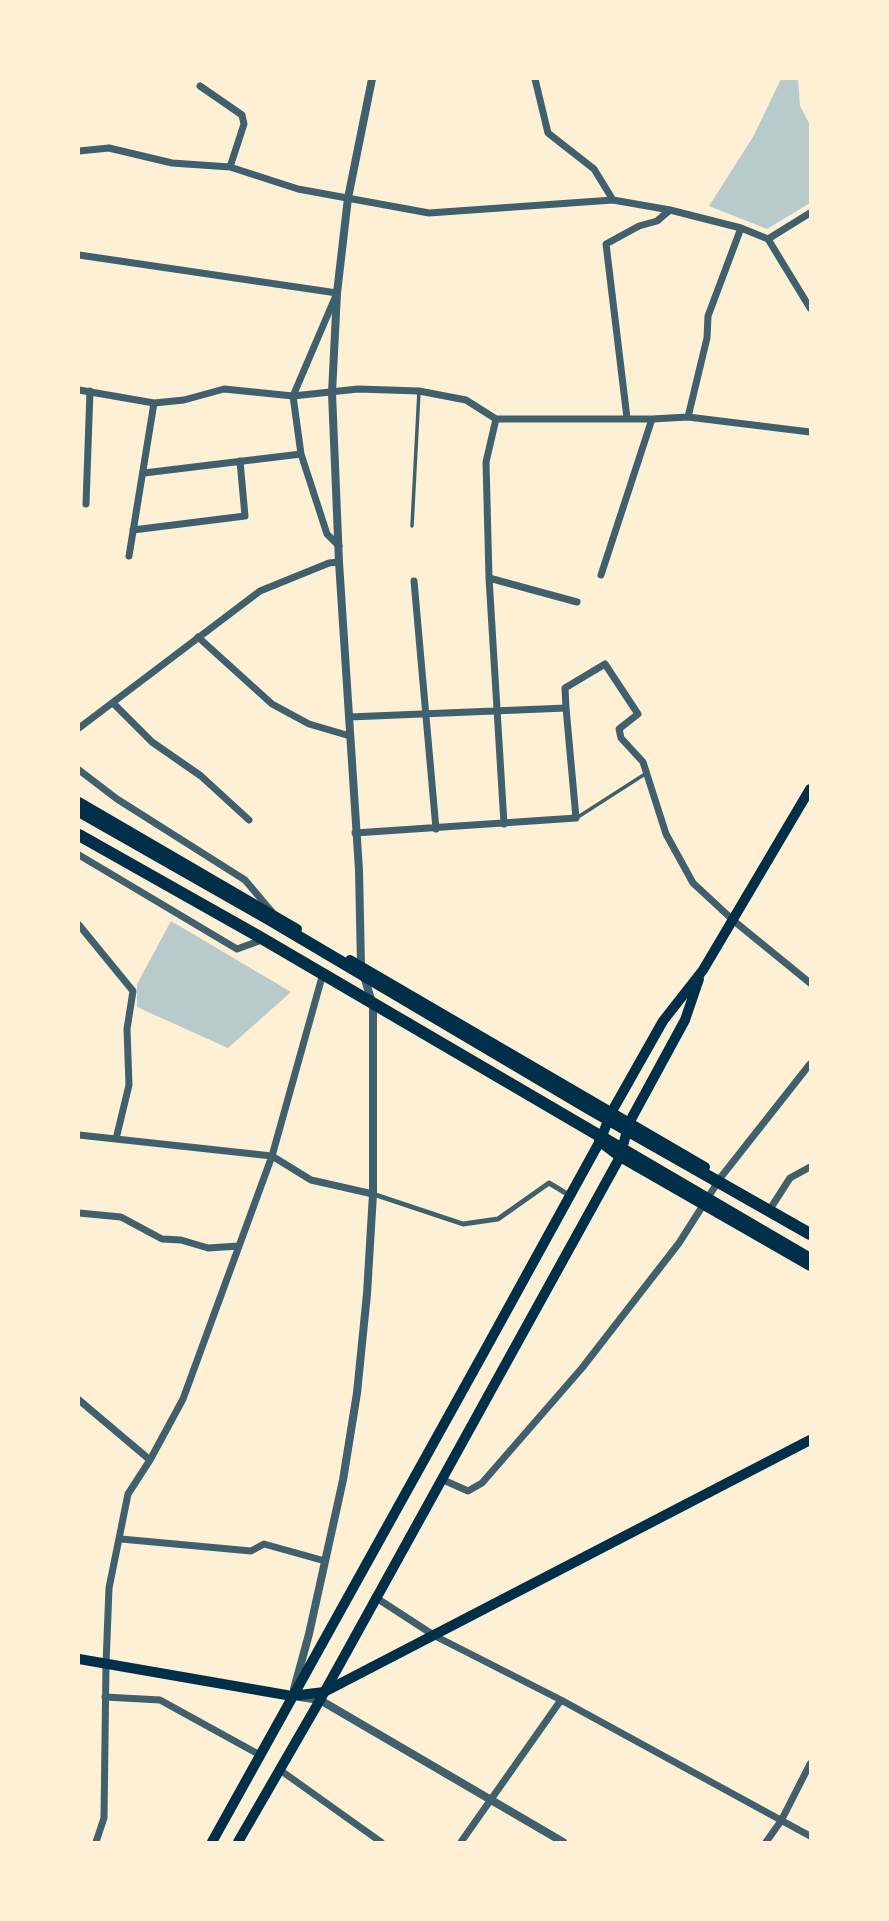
<!DOCTYPE html>
<html>
<head>
<meta charset="utf-8">
<style>
  body { margin:0 }
  #map { position:relative; width:889px; height:1921px; overflow:hidden; background:#fdf0d5; font-family:Raleway,sans-serif }
  canvas { display:block }
  .frame { position:absolute; inset:0; border:80px solid #fdf0d5; pointer-events:none }
</style>
</head>
<body>
<div id="map">
<canvas width="889" height="1921"></canvas>
<div class="frame"></div>
</div>
<script>
const g = document.querySelector('canvas').getContext('2d');
g.lineJoin = 'round';
function fillPath(path, color) {
  g.fillStyle = color;
  g.fill(path, 'evenodd');
}
function toPath(rows) {
  const path = new Path2D();
  for (const r of rows) {
    path.moveTo(r[0], r[1]);
    for (let i = 2; i < r.length; i += 2) path.lineTo(r[i], r[i + 1]);
  }
  return path;
}
function stroke(path, color, width, dash) {
  g.strokeStyle = color;
  g.lineWidth = width;
  g.lineCap = dash ? 'butt' : 'round';
  g.setLineDash(dash || []);
  g.stroke(path);
}
fillPath(toPath([
  [781,79,798,79,800,106,810,125,810,203,767,229,709,206,753,137],
  [171,921,291,992,228,1048,137,1007,137,984]
]), '#b9caca');
stroke(toPath([
  [412,526,419,391],
  [578,817,645,774]
]), '#3f606c', 3.5);
stroke(toPath([
  [373,1194,463,1224,498,1219,549,1183,569,1195]
]), '#3f606c', 5);
stroke(toPath([
  [535,79,548,133,594,169,613,200],
  [79,151,109,148,172,163,230,167,244,124,242,115,200,86],
  [230,167,298,189,429,213,613,200,670,210,741,228,768,239,810,308],
  [768,239,810,213],
  [79,255,337,293,293,396,301,454,327,534,339,546],
  [79,390,154,403,129,556],
  [154,403,184,400,224,389,293,396,358,389,419,391,466,400,496,419,652,419,688,417,810,432],
  [688,417,707,338,708,316,741,228],
  [627,418,606,244,639,226,657,221,670,210],
  [496,419,486,462,489,578,504,824],
  [144,473,301,454],
  [86,504,90,391],
  [133,530,245,516,240,461],
  [601,575,652,419],
  [489,578,577,602],
  [414,581,436,829],
  [198,637,272,704,309,724,350,736],
  [113,703,152,742,201,776,249,820],
  [566,708,565,688,605,664,638,714,619,729,621,738,643,762,666,834,693,883,734,921,810,983],
  [349,717,566,708,576,818,355,833],
  [79,728,260,591,329,563,339,562],
  [79,770,117,799,245,880,272,912],
  [79,855,237,949,259,941],
  [79,925,133,991,127,1029,129,1085,116,1139],
  [79,1135,272,1156,311,1180,373,1194],
  [772,1206,790,1178,810,1167],
  [79,1213,121,1217,162,1239,181,1240,208,1248,239,1246],
  [79,1400,150,1460],
  [441,1479,468,1491,482,1483,582,1368,679,1243,721,1177,810,1064],
  [121,1539,251,1551,264,1544,325,1561],
  [375,1597,435,1636,561,1700,810,1836],
  [105,1697,160,1700,260,1755],
  [280,1770,381,1842],
  [96,1842,104,1818,106,1664,109,1588,128,1494,150,1460,183,1399,272,1156,322,977],
  [461,1842,561,1700],
  [766,1842,781,1821,810,1764]
]), '#3f606c', 7);
stroke(toPath([
  [294,1689,309,1634,343,1480,357,1393,367,1294,373,1194,373,1006,361,966,359,870,339,562,332,393,337,293,348,198,372,79],
  [300,1697,320,1700,563,1842]
]), '#3f606c', 8);
stroke(toPath([
  [79,1659,292,1696,324,1692,810,1440]
]), '#003049', 10);
stroke(toPath([
  [212,1842,484,1352,600,1141,611,1113,663,1021,703,970,810,789],
  [238,1842,320,1700,620,1157,629,1123,685,1020,699,979]
]), '#003049', 10);
stroke(toPath([
  [79,802,297,929],
  [350,960,705,1167],
  [599,1141,620,1157,810,1266]
]), '#003049', 10);
stroke(toPath([
  [79,811,267,918,590,1109,810,1234],
  [79,835,258,936,810,1259]
]), '#003049', 12);
</script>
</body>
</html>
